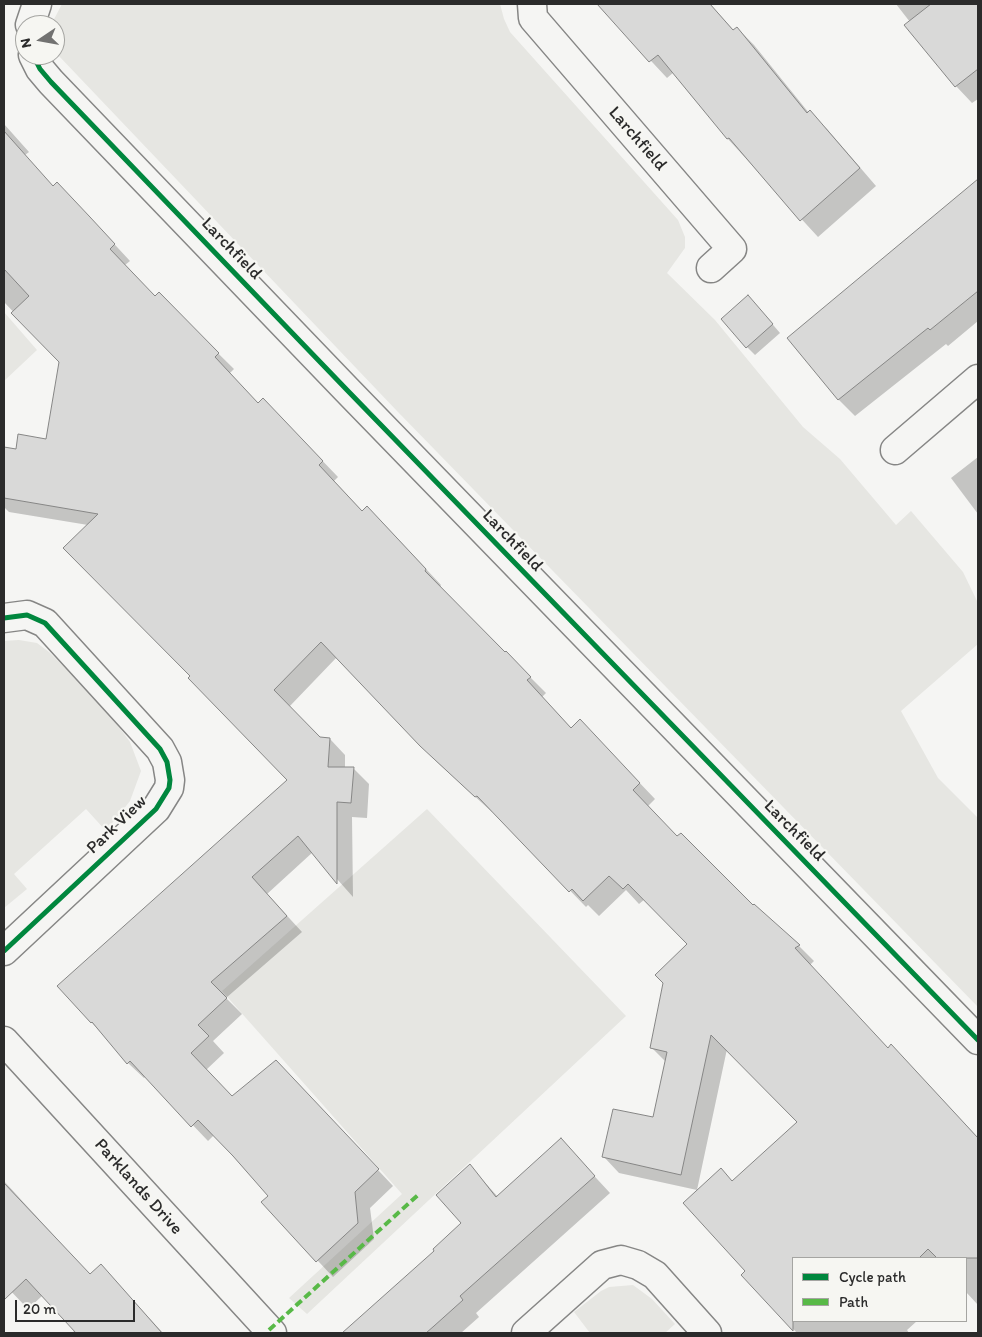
<!DOCTYPE html>
<html>
<head>
<meta charset="utf-8">
<style>
  body { margin:0 }
  #map { position:relative; width:982px; height:1337px; overflow:hidden; background:#f5f5f3; font-family:Itim,sans-serif }
  canvas { display:block }
  .frame { position:absolute; inset:0; border:5px solid #2b2b2b; pointer-events:none }
  .legend { position:absolute; left:792px; top:1257px; width:175px; height:65px; box-sizing:border-box; background:#f6f6f2; border:1px solid #a5a5a2; margin:0; padding:6px 9px; list-style:none; font-size:15px; color:#2b2b2b }
  .legend li { display:flex; align-items:center; gap:10px; height:25px }
  .legend b { width:25px; border:1px solid #a5a5a2 }
  .north { position:absolute; left:15px; top:15px; width:50px; height:50px; box-sizing:border-box; background:#f6f6f2; border:1px solid #a5a5a2; border-radius:50%; rotate:258deg; font-size:14px; font-weight:700; line-height:20px; text-align:center; color:#2b2b2b }
  .north::after { content:''; display:block; margin:auto; width:18px; height:22px; background:#727271; clip-path:polygon(50% 0,100% 100%,50% 72%,0 100%) }
  .scale { position:absolute; left:15px; top:1300px; width:120px; height:22px; box-sizing:border-box; border:2px solid #2b2b2b; border-top:0; padding-left:6px; font-size:15px; line-height:18px; white-space:nowrap; color:#2b2b2b; -webkit-text-stroke:4px #f6f6f2; paint-order:stroke }
</style>
</head>
<body>
<div id="map">
<canvas width="982" height="1337"></canvas>
<div class="frame"></div>
<ul class="legend">
<li><b style="height:6px;background:#00873e"></b>Cycle path</li>
<li><b style="height:6px;background:#58b947"></b>Path</li>
</ul>
<div class="north">N</div>
<div class="scale">20 m</div>
</div>
<script>
const g = document.querySelector('canvas').getContext('2d');
g.lineJoin = 'round';
function fillPath(path, color) {
  g.fillStyle = color;
  g.fill(path, 'evenodd');
}
function toPath(rows) {
  const path = new Path2D();
  for (const r of rows) {
    path.moveTo(r[0], r[1]);
    for (let i = 2; i < r.length; i += 2) path.lineTo(r[i], r[i + 1]);
  }
  return path;
}
function stroke(path, color, width, dash) {
  g.strokeStyle = color;
  g.lineWidth = width;
  g.lineCap = dash ? 'butt' : 'round';
  g.setLineDash(dash || []);
  g.stroke(path);
}
function label(font, color, halo, rows, align = 'center') {
  g.font = font + ' Itim,sans-serif';
  g.lineWidth = 4.5;
  g.setLineDash([]);
  g.textBaseline = 'middle';
  g.strokeStyle = halo;
  g.fillStyle = color;
  for (const [text, x, y, turn = 0] of rows) {
    g.save();
    g.translate(x, y);
    g.rotate((+turn || 0) * Math.PI / 180);
    g.textAlign = isNaN(turn) ? turn : align;
    if (halo) g.strokeText(text, 0, 0);
    g.fillText(text, 0, 0);
    g.restore();
  }
}
fillPath(toPath([
  [62,4,500,4,504,19,510,32,678,220,685,237,685,248,667,273,715,320,803,427,840,459,896,525,911,511,963,572,978,603,978,644,901,711,938,778,978,818,978,1007,397,411,58,55,55,48,55,25,51,25],
  [4,312,37,350,4,381],
  [19,640,37,643,49,652,102,704,130,742,141,771,130,801,106,831,86,809,14,874,27,889,4,908,4,641],
  [427,809,626,1016,307,1314,289,1298,402,1194,222,991],
  [633,1285,652,1299,675,1324,665,1333,590,1333,574,1312,601,1291,609,1287]
]), '#e6e6e2');
fillPath(toPath([
  [598,4,710,4,734,31,737,28,754,45,809,113,827,129,876,186,818,237,728,139,674,72,667,78],
  [896,4,978,4,978,99,972,103,956,86,906,25,910,22],
  [4,124,29,152,25,155,47,181,105,234,130,261,125,265,155,297,158,294,234,369,230,373,258,404,263,400,314,452,338,477,334,481,363,512,383,523,441,585,440,587,546,693,542,697,572,729,595,736,655,799,648,806,678,838,799,946,814,961,810,965,888,1049,907,1062,978,1138,978,1305,966,1292,966,1258,793,1258,793,1321,917,1321,907,1330,909,1333,797,1333,743,1275,747,1271,721,1170,733,1182,798,1122,727,1049,697,1190,619,1173,604,1157,654,1119,666,1062,652,1048,689,944,645,899,639,904,626,890,599,916,588,905,586,907,493,811,492,812,437,762,337,657,289,707,320,738,330,739,345,755,345,768,353,768,369,784,367,818,352,817,353,897,313,852,267,894,302,932,226,998,242,1014,213,1041,224,1053,206,1070,232,1098,291,1077,393,1186,370,1208,374,1239,333,1277,263,1202,269,1196,214,1135,208,1141,146,1076,144,1078,128,1063,59,986,288,780,191,676,88,525,9,512,4,507,4,448,17,451,47,440,60,361,4,302],
  [978,181,978,321,948,346,946,344,855,416,839,400,789,338],
  [756,305,780,333,755,355,747,347],
  [978,457,978,514,951,478],
  [561,1140,610,1193,476,1313,479,1317,461,1333,353,1333,349,1329,436,1251,463,1224,470,1166,498,1197],
  [4,1181,90,1275,101,1266,163,1333,72,1333,75,1330,43,1295,28,1309,4,1284]
]), '#0003');
const building = toPath([
  [597,4,710,4,733,30,737,27,807,113,810,110,860,168,800,221,729,138,727,139,658,55,649,62,597,4],
  [931,4,978,4,978,69,955,87,904,25,931,4],
  [4,131,53,186,57,182,90,217,115,244,110,249,155,296,159,292,219,353,215,357,258,403,263,398,323,461,319,465,362,511,367,506,426,569,425,571,505,652,506,651,531,677,527,680,571,728,580,719,640,783,633,790,677,836,681,833,753,905,754,904,800,945,795,948,888,1048,891,1044,978,1138,978,1258,937,1258,928,1249,919,1258,793,1258,793,1331,741,1275,745,1271,683,1203,721,1168,732,1181,797,1122,711,1035,681,1175,602,1157,613,1109,653,1117,667,1052,650,1048,663,983,655,975,687,944,628,884,623,889,609,876,583,901,572,889,569,892,477,796,475,797,420,746,321,642,274,690,320,737,330,738,328,767,354,767,351,803,337,802,337,884,298,836,252,877,287,916,211,982,227,998,198,1025,209,1036,191,1053,232,1096,276,1060,379,1169,355,1192,358,1223,316,1262,261,1202,268,1196,233,1156,198,1120,191,1127,130,1061,127,1064,92,1022,91,1023,57,986,287,780,188,678,190,676,63,548,98,514,4,498,4,447,16,449,18,434,46,439,59,362,11,313,29,296,4,269,4,131],
  [978,179,978,291,930,330,928,328,838,400,787,338,978,179],
  [748,295,773,324,746,348,721,319,748,295],
  [561,1138,595,1176,460,1296,463,1300,434,1326,426,1333,342,1333,434,1251,433,1249,461,1223,436,1195,470,1164,496,1197,561,1138],
  [4,1183,90,1274,101,1264,162,1333,76,1333,26,1279,4,1300,4,1183]
]);
fillPath(building, '#d9d9d8');
stroke(building, '#868685', 1);
const minor = toPath([
  [532,4,533,18,732,249,711,268],
  [30,25,37,4],
  [33,55,40,69,51,82,347,390,978,1040],
  [895,450,978,379],
  [4,618,27,615,45,623,160,749,167,762,170,780,169,788,156,809,4,951],
  [4,1041,272,1333],
  [526,1333,602,1265,621,1260,638,1265,655,1275,707,1333]
]);
stroke(minor, '#868685', 31);
stroke(minor, '#f5f5f3', 28);
stroke(toPath([
  [269,1330,418,1195]
]), '#58b947', 4, [8, 4]);
stroke(toPath([
  [33,55,40,69,51,82,347,390,978,1040],
  [4,618,27,615,45,623,160,749,167,762,170,780,169,788,156,809,4,951]
]), '#00873e', 5);
label('18px', '#2b2b2b', '#f6f6f2', [
  ["Larchfield",637,139,49],
  ["Larchfield",231,249,46],
  ["Larchfield",512,541,46],
  ["Park View",117,825,-44],
  ["Larchfield",794,831,45],
  ["Parklands Drive",138,1187,48]
]);
</script>
</body>
</html>
